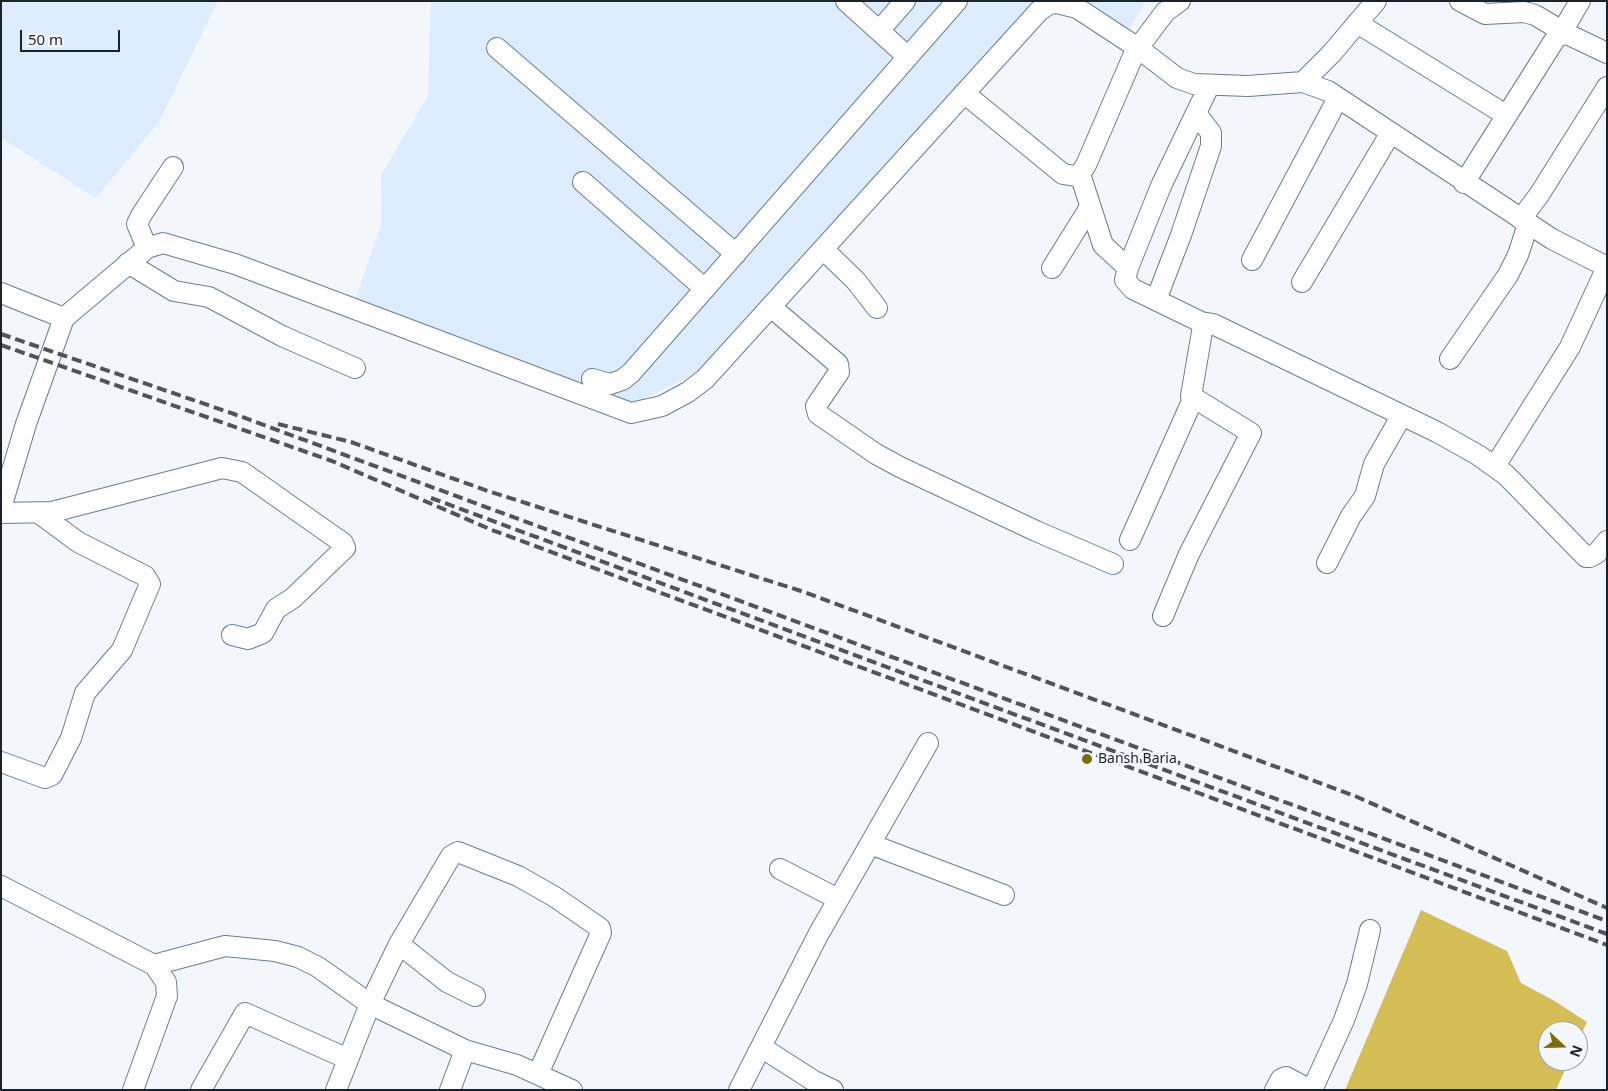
<!DOCTYPE html>
<html>
<head>
<meta charset="utf-8">
<style>
  body { margin:0 }
  #map { position:relative; width:1608px; height:1091px; overflow:hidden; background:#f3f7fc; font-family:"Noto Sans",sans-serif }
  canvas { display:block }
  .frame { position:absolute; inset:0; border:2px solid #1a222a; pointer-events:none }
  .north { position:absolute; left:1538px; top:1021px; width:50px; height:50px; box-sizing:border-box; background:#f3f7fc; border:1px solid #9ca2a8; border-radius:50%; rotate:111deg; font-size:14px; font-weight:700; line-height:20px; text-align:center; color:#1a222a }
  .north::after { content:''; display:block; margin:auto; width:18px; height:22px; background:#7f6c07; clip-path:polygon(50% 0,100% 100%,50% 72%,0 100%) }
  .scale { position:absolute; left:20px; top:30px; width:100px; height:22px; box-sizing:border-box; border:2px solid #1a222a; border-top:0; padding-left:6px; font-size:15px; line-height:18px; white-space:nowrap; color:#1a222a; -webkit-text-stroke:4px #f3f7fc; paint-order:stroke }
</style>
</head>
<body>
<div id="map">
<canvas width="1608" height="1091"></canvas>
<div class="frame"></div>
<div class="north">N</div>
<div class="scale">50 m</div>
</div>
<script>
const g = document.querySelector('canvas').getContext('2d');
g.lineJoin = 'round';
function fillPath(path, color) {
  g.fillStyle = color;
  g.fill(path, 'evenodd');
}
function toPath(rows) {
  const path = new Path2D();
  for (const r of rows) {
    path.moveTo(r[0], r[1]);
    for (let i = 2; i < r.length; i += 2) path.lineTo(r[i], r[i + 1]);
  }
  return path;
}
function stroke(path, color, width, dash) {
  g.strokeStyle = color;
  g.lineWidth = width;
  g.lineCap = dash ? 'butt' : 'round';
  g.setLineDash(dash || []);
  g.stroke(path);
}
function label(font, color, halo, rows, align = 'center') {
  g.font = font + ' "Noto Sans",sans-serif';
  g.lineWidth = 4.5;
  g.setLineDash([]);
  g.textBaseline = 'middle';
  g.strokeStyle = halo;
  g.fillStyle = color;
  for (const [text, x, y, turn = 0] of rows) {
    g.save();
    g.translate(x, y);
    g.rotate((+turn || 0) * Math.PI / 180);
    g.textAlign = isNaN(turn) ? turn : align;
    if (halo) g.strokeText(text, 0, 0);
    g.fillText(text, 0, 0);
    g.restore();
  }
}
fillPath(toPath([
  [1,1,218,1,159,122,96,198,1,138],
  [431,1,1035,1,878,181,702,370,632,405,355,300,382,222,381,175,428,96],
  [1083,1,1146,1,1127,33]
]), '#ddedff');
fillPath(toPath([
  [1421,910,1507,951,1521,983,1553,1000,1587,1022,1578,1041,1578,1031,1548,1031,1548,1061,1569,1061,1556,1090,1345,1090]
]), '#d5be56');
const minor = toPath([
  [846,1,908,57],
  [1460,1,1485,14,1524,12,1535,15,1567,34],
  [1357,23,1506,115],
  [1563,30,1580,1],
  [879,31,905,1],
  [497,48,736,254],
  [1138,48,1177,78,1194,84,1248,86,1303,82,1328,91,1552,239,1607,267],
  [1303,82,1332,53,1376,1],
  [964,93,1063,174,1075,176,1080,174,1086,165,1137,47],
  [1080,174,1103,245,1128,268],
  [583,182,705,289],
  [1464,183,1557,36,1567,34,1607,53],
  [1521,219,1539,195,1607,87],
  [147,248,137,224,142,214,173,167],
  [823,249,856,281,877,308],
  [1252,260,1338,98],
  [128,263,174,291,209,297,282,336,355,368],
  [1052,268,1090,207],
  [1302,282,1390,134],
  [1,293,64,318],
  [1156,300,1181,235,1211,146,1211,133,1196,113],
  [771,307,838,364,839,372,816,406,818,414,876,454,900,467,1036,531,1113,564],
  [1201,322,1213,324,1437,432,1478,455,1506,475,1586,557,1590,557,1597,553,1607,541],
  [1450,359,1508,275,1518,255,1528,224],
  [592,379,610,384,622,380,631,373,957,1],
  [1495,466,1570,347,1607,267],
  [1,508,26,424,64,318,147,248,163,243,235,264,631,413,662,406,688,392,705,379,1039,11,1049,4,1057,3,1077,8,1138,48,1165,12,1180,1],
  [1,513,52,512,222,468,242,472,343,543,345,548,293,598,276,609,263,633,248,639,232,635],
  [1130,540,1193,399],
  [1327,563,1351,516,1365,496,1374,464,1402,415],
  [1163,616,1189,554,1251,433,1191,396,1203,326,1201,322,1133,289,1125,280,1128,268,1161,186,1209,86],
  [1,762,45,778,52,775,71,738,85,693,122,650,150,584,145,576,78,542,40,514],
  [870,844,1004,895],
  [780,869,838,899],
  [1,886,154,965,166,982,167,996,133,1090],
  [399,944,447,982,475,996],
  [154,965,225,946,275,951,298,957,318,967,370,1004,465,1050,517,1065,572,1090],
  [761,1047,814,1081,833,1090],
  [201,1090,245,1013,348,1059],
  [336,1090,370,1004,399,944,451,856,458,852,518,876,555,897,600,928,601,933,538,1074],
  [450,1090,465,1050],
  [739,1090,818,935,928,743],
  [1275,1090,1281,1079,1286,1077,1310,1090],
  [1312,1090,1344,1020,1357,984,1370,930]
]);
stroke(minor, '#6a7d92', 22);
stroke(minor, '#fff', 20);
stroke(toPath([
  [1,334,234,414,1607,921],
  [1,345,332,461,492,530,1607,945],
  [278,424,351,442,488,491,804,592,1355,796,1607,908],
  [431,498,1607,934]
]), '#4e555c', 4, [10, 5]);
for (const [x, y, r, color] of [
  [1087,759,6,"#7f6c07"]
]) {
  const dot = new Path2D();
  dot.arc(x, y, r, 0, 2 * Math.PI);
  g.fillStyle = color;
  g.fill(dot);
  stroke(dot, '#f3f7fc', 2);
}
label('14px', '#1a222a', '#f3f7fc', [
  ["Bansh Baria",1098,759]
], 'left');
</script>
</body>
</html>
